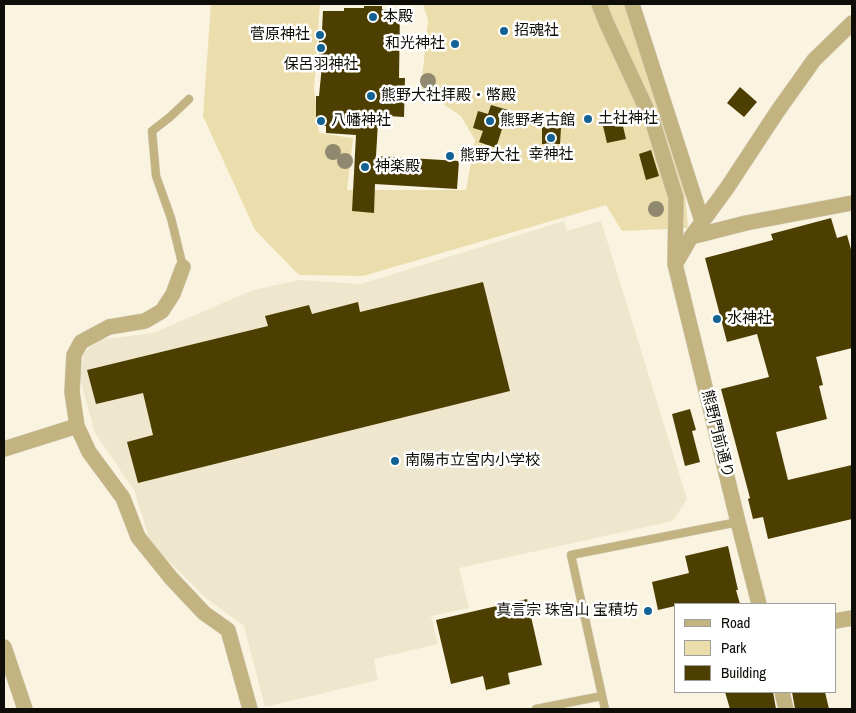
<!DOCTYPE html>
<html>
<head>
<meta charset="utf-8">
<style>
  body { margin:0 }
  #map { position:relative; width:856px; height:713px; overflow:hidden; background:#f9f3e0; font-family:"Archivo Narrow",sans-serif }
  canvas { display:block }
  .frame { position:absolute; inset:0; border:5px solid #0f0d07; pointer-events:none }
  .legend { position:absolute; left:674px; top:603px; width:162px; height:90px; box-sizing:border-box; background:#fff; border:1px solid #9f9e9c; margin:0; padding:6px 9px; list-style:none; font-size:15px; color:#0f0d07 }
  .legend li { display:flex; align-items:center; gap:10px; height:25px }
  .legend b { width:25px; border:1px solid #9f9e9c }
</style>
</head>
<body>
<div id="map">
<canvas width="856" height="713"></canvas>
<div class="frame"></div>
<ul class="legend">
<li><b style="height:6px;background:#c2b381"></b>Road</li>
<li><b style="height:14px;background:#ecdeac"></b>Park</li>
<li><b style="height:14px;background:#4d3e02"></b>Building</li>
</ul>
</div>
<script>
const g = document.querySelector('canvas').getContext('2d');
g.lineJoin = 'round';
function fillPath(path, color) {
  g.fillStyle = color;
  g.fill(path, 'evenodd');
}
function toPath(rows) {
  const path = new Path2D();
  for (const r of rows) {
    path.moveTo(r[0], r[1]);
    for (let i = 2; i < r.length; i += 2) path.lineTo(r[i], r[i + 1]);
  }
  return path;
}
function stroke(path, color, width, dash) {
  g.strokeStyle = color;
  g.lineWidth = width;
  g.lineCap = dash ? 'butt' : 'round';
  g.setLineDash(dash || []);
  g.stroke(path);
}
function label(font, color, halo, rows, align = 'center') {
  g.font = font + ' "Archivo Narrow","Noto Sans JP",sans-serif';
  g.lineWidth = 5;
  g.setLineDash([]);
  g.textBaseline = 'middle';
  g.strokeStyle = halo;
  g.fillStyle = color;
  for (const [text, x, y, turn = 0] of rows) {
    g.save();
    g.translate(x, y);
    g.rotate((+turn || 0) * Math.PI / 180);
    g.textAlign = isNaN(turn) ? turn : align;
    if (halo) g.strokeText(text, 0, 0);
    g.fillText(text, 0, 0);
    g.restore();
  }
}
fillPath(toPath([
  [564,221,567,231,601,221,687,499,673,521,459,568,469,608,431,616,438,644,374,659,378,680,265,707,244,626,207,599,151,544,134,490,95,433,80,379,84,353,98,340,153,333,253,290,299,280,361,284]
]), '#eee7cd');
fillPath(toPath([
  [211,4,320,4,314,88,319,133,353,138,347,190,466,190,475,140,461,116,421,89,428,20,423,4,625,4,684,180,688,228,622,231,606,205,363,276,299,275,255,230,203,116]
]), '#ecdeac');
fillPath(toPath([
  [364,6,382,6,382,9,400,10,399,78,405,78,404,117,388,116,388,122,378,122,376,156,459,161,457,189,375,184,374,213,352,211,356,135,326,133,326,126,316,125,316,96,319,96,323,55,319,54,319,30,322,30,323,11,344,11,344,8,364,8],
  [740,87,757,102,744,117,727,103],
  [491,105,508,110,496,148,479,142,483,131,473,128,478,111,488,114],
  [622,122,626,139,607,143,603,126],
  [542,127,561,128,560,144,542,144],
  [651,150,659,176,646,180,639,154],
  [831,218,837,238,847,235,852,253,852,348,816,357,823,385,819,386,827,419,776,432,788,480,852,465,852,519,768,539,763,517,753,519,748,499,750,498,721,389,769,377,757,334,727,342,705,258,773,240,771,234],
  [483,282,510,391,138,483,127,442,153,435,143,393,96,404,87,370,268,326,265,316,309,305,312,314,358,302,360,312],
  [690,409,696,430,692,431,700,462,685,466,672,414],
  [728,546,738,590,736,590,740,604,675,604,675,606,658,610,652,582,689,573,685,556],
  [527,599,542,665,508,673,510,684,486,690,483,676,451,684,436,620],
  [725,692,773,692,776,709,730,709],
  [792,692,825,692,829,709,795,709]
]), '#4d3e02');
const service = toPath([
  [183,267,171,218,156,176,152,131,170,117,189,99],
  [536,709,602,696],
  [605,709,571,555,738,522]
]);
const minor = toPath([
  [599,4,606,22,653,123,676,198,675,264,738,522,759,604],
  [632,4,702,221],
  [691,237,746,223,852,203],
  [676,263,691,237,727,188,777,112,814,60,852,23],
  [183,267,173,294,162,311,145,321,109,327,81,342,74,355,72,392,77,426,89,452,123,498,138,537,171,578,204,613,228,630,250,709],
  [4,449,77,426],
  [835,621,852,618],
  [4,647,25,709],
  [782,692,786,709]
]);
stroke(service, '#d4cebd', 9);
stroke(minor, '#d4cebd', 16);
stroke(service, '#c2b381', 8);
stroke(minor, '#c2b381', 15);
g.fillStyle = '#91896f';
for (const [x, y] of [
  [428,81],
  [333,152],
  [345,161],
  [656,209]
]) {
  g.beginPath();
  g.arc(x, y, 8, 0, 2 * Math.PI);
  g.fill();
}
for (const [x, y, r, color] of [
  [373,17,5,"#136294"],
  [504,31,5,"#136294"],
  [320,35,5,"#136294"],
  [455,44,5,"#136294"],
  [321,48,5,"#136294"],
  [371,96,5,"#136294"],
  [588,119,5,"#136294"],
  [321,121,5,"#136294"],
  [490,121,5,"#136294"],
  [551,138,5,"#136294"],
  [450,156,5,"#136294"],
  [365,167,5,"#136294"],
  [717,319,5,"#136294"],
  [395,461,5,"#136294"],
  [648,611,5,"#136294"]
]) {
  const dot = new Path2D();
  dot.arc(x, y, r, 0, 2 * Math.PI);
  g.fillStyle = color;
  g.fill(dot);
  stroke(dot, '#fff', 2);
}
label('15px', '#0f0d07', '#fff', [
  ["本殿",383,17],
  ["招魂社",514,31],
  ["菅原神社",310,35,"right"],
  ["和光神社",445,44,"right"],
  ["保呂羽神社",321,65,"center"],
  ["熊野大社拝殿・幣殿",381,96],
  ["土社神社",598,119],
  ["八幡神社",331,121],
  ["熊野考古館",500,121],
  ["幸神社",551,155,"center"],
  ["熊野大社",460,156],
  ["神楽殿",375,167],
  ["水神社",727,319],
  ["南陽市立宮内小学校",405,461],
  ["真言宗 珠宮山 宝積坊",638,611,"right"]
], 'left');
label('15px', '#0f0d07', '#fff', [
  ["熊野門前通り",717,434,76]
]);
</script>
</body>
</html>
